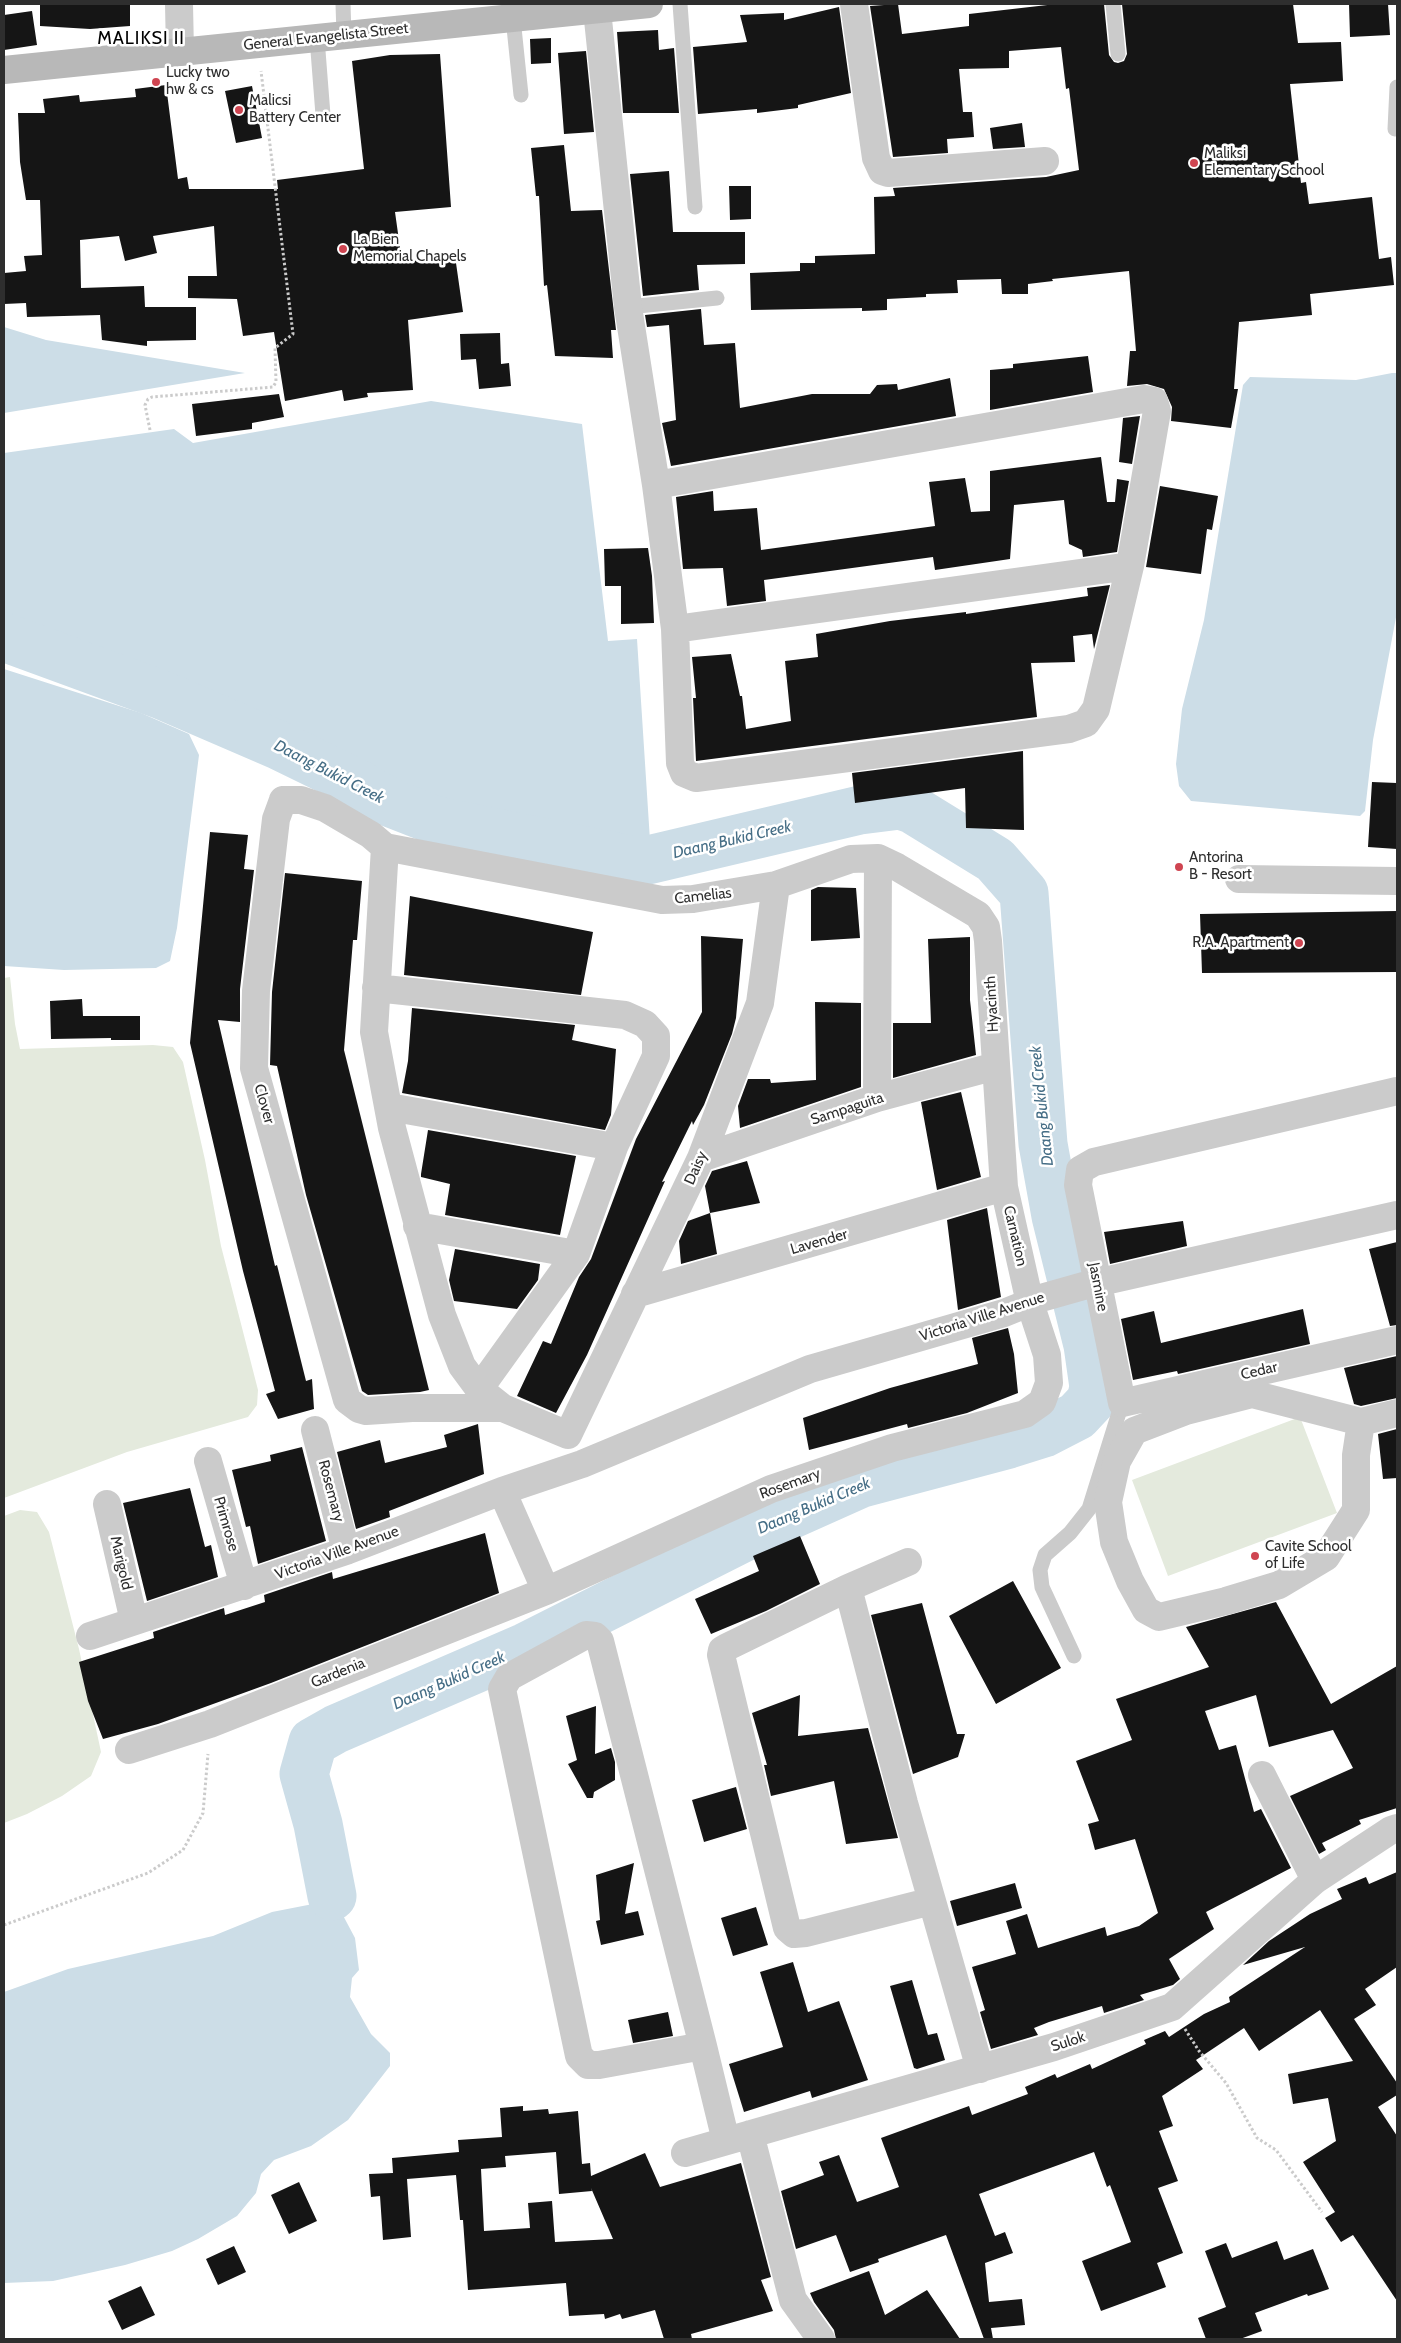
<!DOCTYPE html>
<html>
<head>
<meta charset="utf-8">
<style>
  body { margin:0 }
  #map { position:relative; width:1401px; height:2343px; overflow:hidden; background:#fff; font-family:Cabin,sans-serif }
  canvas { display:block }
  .frame { position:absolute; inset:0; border:5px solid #2e2e2e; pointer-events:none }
</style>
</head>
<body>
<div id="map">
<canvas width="1401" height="2343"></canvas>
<div class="frame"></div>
</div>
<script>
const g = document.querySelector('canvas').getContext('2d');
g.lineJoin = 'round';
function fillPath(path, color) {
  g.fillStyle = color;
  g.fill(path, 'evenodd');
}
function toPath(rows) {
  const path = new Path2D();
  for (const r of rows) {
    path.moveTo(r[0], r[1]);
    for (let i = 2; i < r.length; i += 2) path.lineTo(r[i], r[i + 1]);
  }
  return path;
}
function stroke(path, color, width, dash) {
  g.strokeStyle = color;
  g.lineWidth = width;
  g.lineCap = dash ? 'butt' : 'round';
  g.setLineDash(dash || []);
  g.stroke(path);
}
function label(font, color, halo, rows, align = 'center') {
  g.font = font + ' Cabin,sans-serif';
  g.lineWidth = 5;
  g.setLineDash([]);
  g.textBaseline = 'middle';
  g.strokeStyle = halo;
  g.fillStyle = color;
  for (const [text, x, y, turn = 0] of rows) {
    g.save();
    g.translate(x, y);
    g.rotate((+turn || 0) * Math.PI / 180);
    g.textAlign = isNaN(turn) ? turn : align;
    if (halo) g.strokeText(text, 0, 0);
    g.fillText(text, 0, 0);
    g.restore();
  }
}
fillPath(toPath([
  [10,977,15,1024,20,1049,153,1045,173,1047,183,1062,205,1160,221,1246,258,1390,257,1405,248,1417,127,1452,4,1498,4,978],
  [1300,1417,1337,1513,1168,1576,1132,1480],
  [20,1510,37,1512,49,1532,79,1649,101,1752,91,1776,62,1796,27,1814,4,1823,4,1516]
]), '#e4eadd');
fillPath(toPath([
  [4,327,46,340,245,373,4,413],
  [1392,373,1397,373,1397,612,1373,740,1365,811,1360,816,1191,801,1179,786,1176,764,1182,709,1204,620,1243,385,1250,377,1356,380],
  [431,401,582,424,608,641,637,639,651,856,395,799,243,709,4,618,4,453,174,429,193,443],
  [4,669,141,713,189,734,199,755,177,928,170,961,156,968,64,970,4,966],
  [318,1903,338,1906,355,1938,359,1970,352,1978,350,1997,371,2034,390,2053,390,2066,348,2120,311,2146,274,2160,261,2174,256,2193,237,2216,198,2239,172,2251,125,2265,53,2281,4,2283,4,1992,68,1969,213,1936,272,1912]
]), '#ccdde7');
stroke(toPath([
  [4,637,162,695,278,745,358,784,391,803,437,821,631,860,648,860,860,810,900,805,912,809,995,860,1024,893,1043,1144,1056,1216,1088,1345,1094,1387,1091,1401,1077,1416,1044,1433,1009,1444,862,1483,768,1525,526,1647,336,1729,313,1742,304,1774,318,1824,332,1896]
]), '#ccdde7', 49);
fillPath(toPath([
  [40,4,130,4,130,26,90,29,40,26],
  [898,4,902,34,969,26,969,14,1056,4,1104,4,1109,55,1114,62,1118,63,1124,61,1127,54,1122,4,1293,4,1298,43,1341,42,1343,81,1290,84,1301,183,1306,182,1309,204,1372,197,1379,259,1391,257,1394,285,1310,294,1312,315,1239,322,1234,389,1238,389,1231,428,1171,421,1172,407,1164,389,1147,384,1127,386,1130,351,1136,351,1129,271,1052,279,1053,281,1028,284,1028,294,1002,294,1001,279,957,280,958,293,926,294,926,297,887,299,887,310,862,311,862,308,751,310,750,273,800,271,800,263,815,263,815,256,875,254,874,197,895,196,893,188,1046,177,1079,170,1069,88,1066,89,1061,47,1009,51,1009,68,959,69,963,112,972,112,974,137,947,139,948,153,893,157,870,6],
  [1349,4,1388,4,1390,35,1350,37],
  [839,7,851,93,798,105,798,108,757,113,757,109,698,114,693,47,747,42,740,15,784,13,784,20],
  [32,11,37,45,4,50,4,15],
  [658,30,659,50,674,48,679,113,623,113,617,32],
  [551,38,551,63,531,64,530,39],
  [586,51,594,132,564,134,558,53],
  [440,54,451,207,395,212,402,262,455,256,463,312,408,320,413,390,367,393,368,397,344,401,342,390,285,401,274,332,243,336,237,299,188,298,188,276,217,276,214,226,153,236,157,253,125,261,119,236,80,240,81,288,144,286,145,307,196,307,196,340,147,341,147,346,102,340,100,315,27,317,26,303,4,304,4,273,26,271,24,256,42,255,40,200,26,200,20,162,18,113,45,113,43,99,79,95,80,102,136,97,135,89,166,85,178,179,187,177,189,189,278,189,277,180,364,169,352,61,390,55],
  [252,86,262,138,236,143,225,91],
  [1022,123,1025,147,993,149,990,128],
  [564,145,571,211,602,210,616,330,611,330,613,358,555,356,547,285,544,286,539,196,536,196,531,148],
  [669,171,673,232,745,232,745,264,697,265,699,290,643,296,630,174],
  [729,186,751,186,751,219,730,220],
  [701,309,704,345,735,343,740,408,812,394,870,394,877,385,897,384,898,390,950,378,956,416,671,466,662,423,676,420,669,325,647,327,645,315],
  [500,333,501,364,509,363,511,386,479,389,476,359,461,360,460,334],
  [1088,356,1093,392,990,410,990,370,1013,368,1013,364],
  [279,394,284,417,252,423,252,429,196,436,192,404],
  [1140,416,1132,464,1119,462,1123,418],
  [1101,457,1107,502,1115,502,1117,479,1129,481,1117,552,1083,557,1082,550,1069,544,1064,500,1014,505,1010,559,935,570,933,557,764,580,766,601,727,606,723,568,683,569,676,497,713,491,714,511,757,508,761,550,935,526,929,482,965,478,971,512,990,511,990,471],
  [1160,486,1218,496,1212,530,1207,529,1201,574,1146,567],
  [648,548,652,576,654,623,621,624,621,586,605,586,604,549],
  [1110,585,1094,649,1092,634,1073,636,1075,662,1031,663,1037,717,696,761,693,698,696,698,692,657,731,654,740,696,742,696,746,729,791,721,785,661,818,657,816,634,890,621,966,612,966,614,1088,596,1087,588],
  [1023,751,1024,830,966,828,965,788,855,803,852,773],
  [1372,782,1397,783,1397,849,1368,847],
  [210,832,248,835,244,869,254,870,240,989,240,1022,218,1020,275,1266,277,1265,306,1381,312,1379,314,1409,278,1419,266,1394,275,1391,243,1271,190,1043],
  [285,873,362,881,357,940,353,940,344,1050,429,1390,420,1392,368,1395,362,1391,306,1195,277,1066,270,1065,272,992],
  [818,887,856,888,860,938,811,941,811,890],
  [410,896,593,932,581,995,404,975],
  [1397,911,1397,972,1202,973,1200,914],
  [701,936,743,939,736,1018,732,1034,704,1105,693,1125,692,1121,662,1182,665,1181,587,1355,556,1413,517,1396,543,1341,551,1344,579,1277,591,1259,636,1139,702,1012],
  [970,937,970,1000,976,1055,893,1078,893,1023,931,1023,928,939],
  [82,999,83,1016,140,1016,140,1040,111,1040,111,1038,51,1039,50,1001],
  [815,1002,861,1003,861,1087,740,1128,738,1106,748,1079,770,1079,771,1083,816,1080],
  [412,1008,575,1025,572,1040,616,1049,611,1115,605,1130,402,1093,408,1061],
  [961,1092,981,1177,937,1190,921,1102],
  [428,1130,576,1156,560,1235,445,1215,450,1184,421,1177,421,1174],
  [747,1161,760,1203,710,1213,705,1186,712,1171],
  [987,1208,1001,1297,958,1310,947,1220],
  [710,1213,717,1254,681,1264,679,1241,688,1221],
  [1183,1221,1187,1246,1110,1264,1104,1232],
  [1397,1242,1397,1325,1390,1326,1369,1249],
  [455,1249,540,1264,538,1280,517,1309,454,1301,449,1280],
  [1303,1309,1310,1344,1178,1374,1177,1371,1133,1380,1121,1319,1154,1311,1161,1343],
  [1008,1328,1014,1354,1018,1393,967,1413,908,1428,907,1424,809,1450,803,1418,890,1388,978,1364,972,1338],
  [1397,1356,1397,1398,1361,1406,1354,1404,1344,1368],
  [478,1424,484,1474,389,1511,390,1517,356,1529,337,1452,380,1440,385,1463,447,1447,444,1435],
  [1397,1429,1397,1478,1383,1479,1378,1434],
  [302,1447,326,1541,258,1564,250,1526,246,1527,232,1470,271,1461,270,1455],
  [190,1488,205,1547,211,1545,218,1577,147,1601,123,1503],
  [485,1533,499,1593,271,1683,158,1724,103,1739,88,1701,79,1662,154,1638,153,1632,224,1608,225,1615,265,1602,264,1595,332,1572,333,1579],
  [800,1536,820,1584,766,1611,711,1634,695,1599,759,1571,753,1556],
  [1013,1581,1061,1668,996,1704,949,1616],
  [1276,1602,1331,1704,1397,1666,1397,1808,1359,1820,1361,1824,1322,1843,1326,1850,1319,1854,1290,1796,1353,1768,1333,1730,1269,1747,1256,1695,1205,1711,1219,1750,1236,1745,1254,1812,1261,1809,1291,1868,1206,1912,1214,1929,1169,1959,1180,1979,1173,1985,1140,1995,1144,2000,1104,2013,1102,2006,1049,2022,1034,2028,1038,2035,991,2049,980,2012,985,2010,972,1967,1016,1954,1006,1921,1027,1914,1038,1948,1105,1927,1107,1936,1139,1926,1158,1913,1135,1839,1095,1850,1088,1824,1099,1821,1076,1761,1132,1740,1116,1699,1209,1667,1186,1627],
  [922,1603,957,1734,965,1734,958,1757,913,1774,871,1615],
  [800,1695,798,1736,868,1728,898,1838,846,1844,834,1781,771,1796,764,1765,767,1765,752,1713],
  [596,1706,595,1754,611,1748,615,1762,615,1780,594,1792,593,1798,587,1798,568,1764,577,1760,566,1716],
  [736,1787,747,1829,704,1842,692,1800],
  [634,1863,625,1914,638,1911,644,1935,601,1945,596,1921,600,1920,596,1875],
  [1397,1872,1397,1967,1365,1989,1376,2005,1354,2019,1397,2083,1397,2095,1378,2107,1397,2136,1397,2301,1353,2235,1341,2242,1325,2218,1335,2212,1303,2162,1336,2141,1328,2098,1293,2104,1288,2074,1353,2061,1320,2010,1259,2051,1244,2028,1196,2060,1203,2069,1162,2096,1173,2126,1159,2131,1178,2181,1158,2188,1183,2253,1157,2263,1166,2287,1101,2311,1082,2261,1131,2242,1110,2185,1107,2187,1094,2152,979,2194,995,2236,1005,2232,1013,2253,985,2263,989,2302,1022,2299,1025,2325,991,2328,993,2339,984,2339,946,2235,878,2259,879,2262,850,2272,836,2235,796,2249,781,2191,824,2175,819,2162,839,2155,857,2202,899,2187,881,2138,969,2106,972,2115,1028,2094,1025,2087,1055,2074,1057,2078,1090,2064,1092,2069,1146,2044,1144,2040,1165,2031,1169,2037,1204,2014,1230,2002,1229,1997,1305,1947,1243,1965,1269,1941,1310,1914,1342,1899,1337,1889,1366,1877,1369,1884],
  [1015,1883,1022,1908,957,1926,950,1901],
  [756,1907,768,1945,733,1956,721,1918],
  [793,1962,808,2012,839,2001,868,2080,812,2098,810,2091,744,2112,729,2064,783,2047,760,1972],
  [912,1980,928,2035,937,2033,945,2060,917,2069,914,2068,890,1986],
  [668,2012,673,2036,633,2043,628,2020],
  [523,2106,523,2111,548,2109,549,2114,578,2111,582,2164,590,2163,591,2176,645,2153,660,2187,741,2163,771,2277,761,2280,773,2311,691,2334,692,2339,664,2339,655,2310,622,2319,620,2314,605,2319,604,2314,569,2316,566,2283,468,2290,463,2220,460,2220,456,2175,407,2179,411,2237,383,2240,380,2196,371,2197,369,2174,393,2173,392,2158,459,2152,458,2140,502,2137,500,2108],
  [556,2152,559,2194,592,2191,591,2188,613,2239,555,2242,552,2201,528,2203,530,2228,484,2231,481,2169,506,2167,505,2156],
  [299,2182,317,2221,289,2234,271,2195],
  [1277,2241,1284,2260,1313,2249,1329,2289,1308,2296,1307,2294,1255,2313,1262,2331,1240,2339,1206,2339,1198,2318,1226,2307,1205,2251,1226,2243,1232,2258],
  [234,2246,246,2272,218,2285,206,2259],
  [869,2271,885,2315,927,2290,960,2339,836,2339,834,2330,814,2302,810,2293],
  [141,2286,155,2315,122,2330,108,2301]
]), '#151515');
stroke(toPath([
  [150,430,145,405,148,399,152,397,273,387,276,382,275,348,293,334,261,71],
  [4,1925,148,1873,183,1850,203,1813,208,1754],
  [1185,2029,1199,2051,1226,2083,1257,2138,1276,2150,1322,2212]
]), '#cbcbcb', 3, [2.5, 2.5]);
stroke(toPath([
  [343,4,344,35],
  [680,4,695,207],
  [1113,4,1118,54],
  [513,18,521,95],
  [317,38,323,115],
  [1395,129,1397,87],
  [628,307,717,298],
  [1074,1656,1042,1587,1040,1570,1045,1555,1070,1533,1089,1509,1122,1403]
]), '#cbcbcb', 15);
stroke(toPath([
  [179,4,180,52],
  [854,4,876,158,882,171,888,173,1045,161],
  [597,10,628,307,656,485,675,629,680,763,684,773,696,778,1069,729,1086,723,1096,709,1130,566,1157,411,1154,401,1144,399,656,485],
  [675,629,1130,566],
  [283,800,301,800,325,808,371,835,385,847,374,1032,392,1128,442,1315,462,1366,479,1389,503,1408,412,1408,366,1411,359,1409,347,1400,254,1068,256,991,276,819,283,800],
  [1239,879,1397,881],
  [376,988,625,1015,645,1024,656,1036,656,1056,614,1147,576,1254,479,1389],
  [1397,1091,1094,1162,1080,1170,1078,1185,1122,1403,1397,1340],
  [877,1098,878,858],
  [389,1107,614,1147],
  [701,1158,877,1098,996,1066],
  [417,1226,576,1254],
  [635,1294,1004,1187],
  [503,1408,568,1435],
  [1361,1422,1356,1455,1356,1510,1326,1557,1279,1585,1226,1601,1159,1617,1146,1610,1130,1581,1114,1542,1108,1502,1117,1461,1134,1431,1186,1411,1252,1394,1361,1422,1397,1413],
  [315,1430,346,1551],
  [568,1435,701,1158,760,1003,776,885],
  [208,1461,244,1586],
  [502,1491,546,1591],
  [107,1504,134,1621],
  [908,1562,848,1588,727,1647,722,1650,721,1655,787,1928,794,1934,806,1933,932,1901],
  [848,1588,904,1803,980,2069],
  [90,1636,346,1551,502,1491,582,1464,810,1369,1004,1313,1041,1298,1087,1285,1397,1215],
  [129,1750,210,1724,546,1591,771,1489,892,1448,1025,1414,1042,1402,1049,1383,1047,1355,1030,1303,1004,1187,988,941,986,927,978,915,897,867,878,858,851,859,776,885,693,899,662,900,385,847],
  [1262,1775,1315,1880],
  [703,2046,599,2065,588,2065,579,2056,502,1689,509,1677,586,1635,595,1636,600,1641,703,2046,726,2141],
  [750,2134,793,2300,821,2339],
  [685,2153,1054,2047,1172,2007,1315,1880,1391,1830,1397,1828]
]), '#cbcbcb', 28);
stroke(toPath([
  [4,70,649,4]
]), '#b8b8b8', 28);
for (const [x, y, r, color] of [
  [156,82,5,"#cf4551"],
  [239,110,5,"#cf4551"],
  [1194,163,5,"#cf4551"],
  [343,249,5,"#cf4551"],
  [1179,867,5,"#cf4551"],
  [1299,943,5,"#cf4551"],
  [1255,1556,5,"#cf4551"]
]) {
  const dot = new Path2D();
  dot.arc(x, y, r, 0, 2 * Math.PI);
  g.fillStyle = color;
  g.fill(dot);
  stroke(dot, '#fff', 2);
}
label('15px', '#2e2e2e', '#fff', [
  ["General Evangelista Street",326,37,-6],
  ["Camelias",703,896,-6],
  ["Hyacinth",992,1004,-93],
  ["Clover",264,1104,74],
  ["Sampaguita",847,1109,-18],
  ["Daisy",696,1168,-66],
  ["Carnation",1015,1236,77],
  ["Lavender",819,1242,-16],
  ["Jasmine",1098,1287,79],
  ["Victoria Ville Avenue",982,1317,-18],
  ["Cedar",1259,1371,-13],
  ["Rosemary",790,1484,-20],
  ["Rosemary",331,1491,75],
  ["Primrose",226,1524,74],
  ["Victoria Ville Avenue",337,1553,-20],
  ["Marigold",121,1563,77],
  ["Gardenia",338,1673,-22],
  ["Sulok",1068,2042,-18]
]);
label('15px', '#2e2e2e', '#fff', [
  ["Lucky two",166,73],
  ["hw & cs",166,90],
  ["Malicsi",249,101],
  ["Battery Center",249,118],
  ["Maliksi",1204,154],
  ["Elementary School",1204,171],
  ["La Bien",353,240],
  ["Memorial Chapels",353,257],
  ["Antorina",1189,858],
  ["B - Resort",1189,875],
  ["R.A. Apartment",1289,943,"right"],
  ["Cavite School",1265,1547],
  ["of Life",1265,1564]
], 'left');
label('italic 16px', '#466e86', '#fff', [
  ["Daang Bukid Creek",329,772,27],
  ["Daang Bukid Creek",732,840,-13],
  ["Daang Bukid Creek",1042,1106,-96],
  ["Daang Bukid Creek",814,1506,-23],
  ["Daang Bukid Creek",449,1681,-24]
]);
g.letterSpacing = '1px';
label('18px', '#000', '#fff', [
  ["MALIKSI II",141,39]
]);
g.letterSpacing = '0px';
</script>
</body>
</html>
